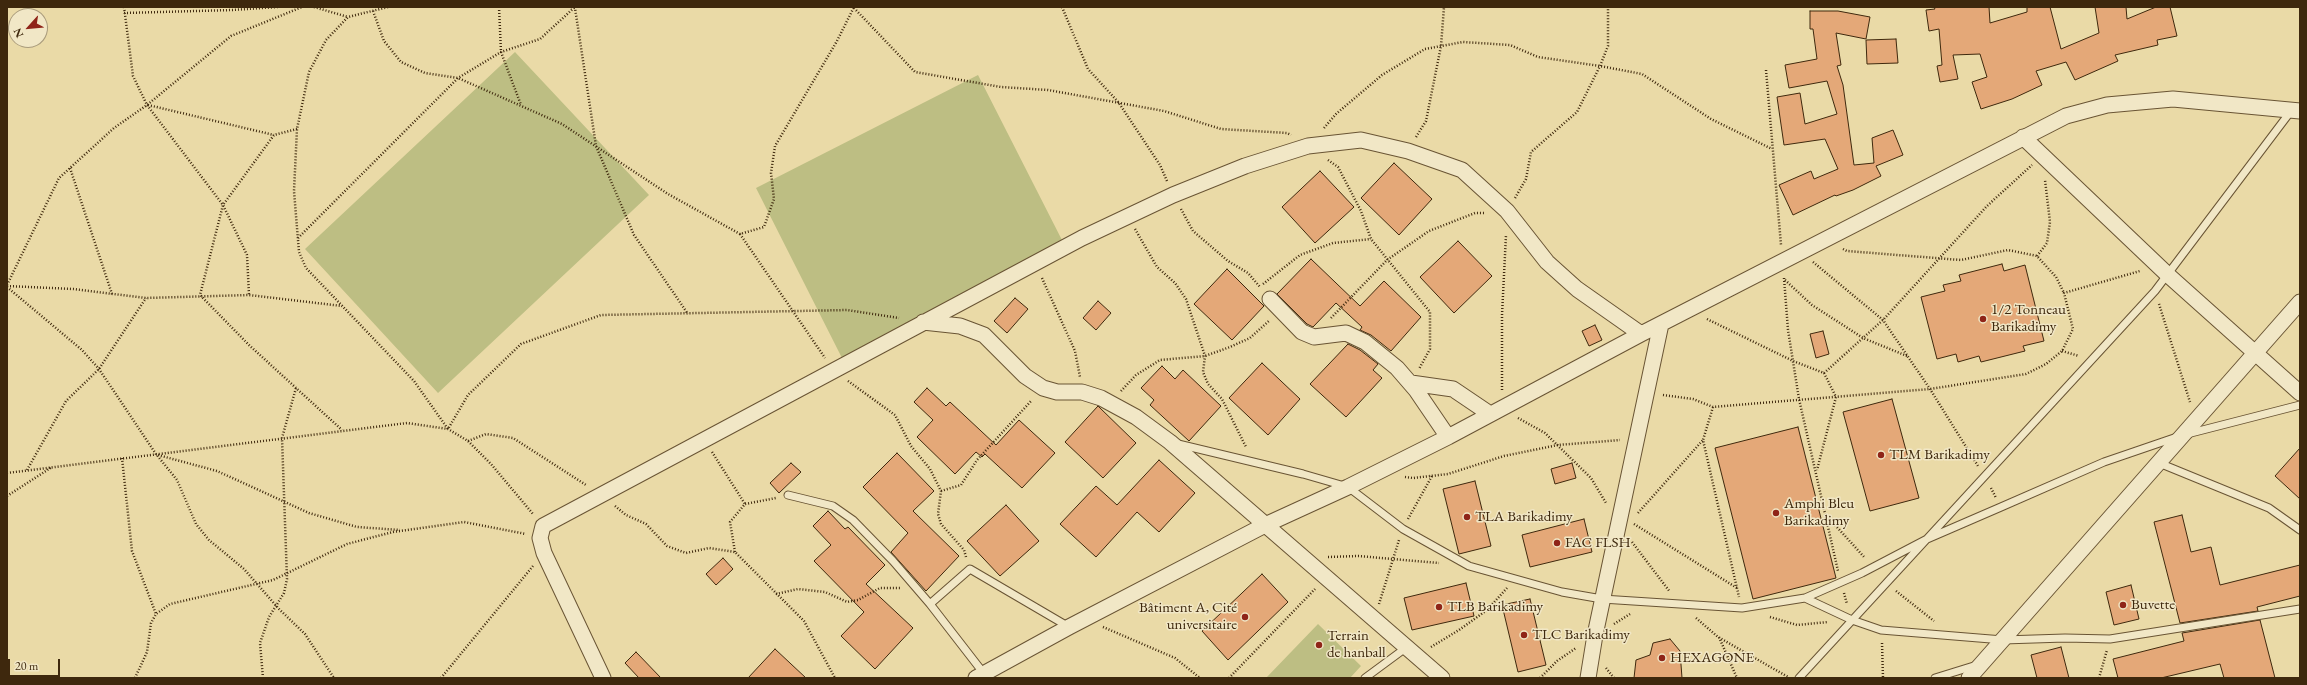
<!DOCTYPE html>
<html>
<head>
<meta charset="utf-8">
<style>
  body { margin:0 }
  #map { position:relative; width:2307px; height:685px; overflow:hidden; background:#eadaa7; font-family:"EB Garamond",serif }
  canvas { display:block }
  .frame { position:absolute; inset:0; border:8px solid #3e280d; pointer-events:none }
  .north { position:absolute; left:8px; top:8px; width:40px; height:40px; box-sizing:border-box; background:#f1e7c6; border:1px solid #a99b7c; border-radius:50%; rotate:243deg; font-size:11px; font-weight:700; line-height:16px; text-align:center; color:#3e280d }
  .north::after { content:''; display:block; margin:auto; width:14px; height:18px; background:#8f2418; clip-path:polygon(50% 0,100% 100%,50% 72%,0 100%) }
  .scale { position:absolute; left:8px; top:659px; width:52px; height:18px; box-sizing:border-box; border:2px solid #3e280d; border-top:0; padding-left:5px; font-size:12px; line-height:14px; white-space:nowrap; color:#3e280d; -webkit-text-stroke:3px #f1e7c6; paint-order:stroke }
</style>
</head>
<body>
<div id="map">
<canvas width="2307" height="685"></canvas>
<div class="frame"></div>
<div class="north">N</div>
<div class="scale">20 m</div>
</div>
<script>
const g = document.querySelector('canvas').getContext('2d');
g.lineJoin = 'round';
function fillPath(path, color) {
  g.fillStyle = color;
  g.fill(path, 'evenodd');
}
function toPath(rows) {
  const path = new Path2D();
  for (const r of rows) {
    path.moveTo(r[0], r[1]);
    for (let i = 2; i < r.length; i += 2) path.lineTo(r[i], r[i + 1]);
  }
  return path;
}
function stroke(path, color, width, dash) {
  g.strokeStyle = color;
  g.lineWidth = width;
  g.lineCap = dash ? 'butt' : 'round';
  g.setLineDash(dash || []);
  g.stroke(path);
}
function label(font, color, halo, rows, align = 'center') {
  g.font = font + ' "EB Garamond",serif';
  g.lineWidth = 3;
  g.setLineDash([]);
  g.textBaseline = 'middle';
  g.strokeStyle = halo;
  g.fillStyle = color;
  for (const [text, x, y, turn = 0] of rows) {
    g.save();
    g.translate(x, y);
    g.rotate((+turn || 0) * Math.PI / 180);
    g.textAlign = isNaN(turn) ? turn : align;
    if (halo) g.strokeText(text, 0, 0);
    g.fillText(text, 0, 0);
    g.restore();
  }
}
fillPath(toPath([
  [515,52,649,195,438,393,305,249],
  [978,75,1065,246,842,358,756,188],
  [1318,624,1361,666,1350,678,1266,678]
]), '#bdbe83');
const building = toPath([
  [1934,7,1989,7,1990,23,2027,12,2027,7,2050,7,2061,49,2099,33,2095,7,2126,7,2127,19,2156,7,2170,7,2177,36,2157,40,2158,45,2115,55,2118,61,2075,80,2066,62,2036,71,2042,85,2012,99,1981,109,1972,82,1987,77,1980,54,1953,55,1958,79,1940,82,1937,66,1942,65,1939,29,1929,31,1926,10,1935,9,1934,7],
  [1810,11,1838,11,1870,17,1866,39,1836,33,1841,65,1837,66,1843,85,1854,165,1874,163,1872,138,1893,130,1903,155,1876,166,1881,176,1853,190,1836,196,1835,195,1793,215,1779,185,1811,171,1814,179,1838,169,1825,139,1784,145,1777,97,1800,93,1805,124,1837,114,1827,81,1789,88,1785,65,1817,59,1813,29,1810,29,1810,11],
  [1896,39,1898,63,1867,64,1866,40,1896,39],
  [1394,163,1432,199,1399,235,1361,198,1394,163],
  [1320,171,1354,207,1315,243,1282,207,1320,171],
  [1458,241,1492,276,1454,313,1420,277,1458,241],
  [1311,259,1360,306,1384,281,1421,317,1391,351,1371,335,1360,330,1362,327,1336,303,1313,327,1307,324,1277,294,1311,259],
  [2002,264,2004,271,2025,265,2044,341,2023,346,2025,351,1981,362,1979,356,1958,362,1956,354,1937,359,1921,297,1945,291,1943,285,1961,281,1959,275,2002,264],
  [1227,269,1264,306,1232,340,1194,304,1227,269],
  [1015,298,1028,309,1007,333,994,321,1015,298],
  [1098,301,1111,313,1096,330,1083,318,1098,301],
  [1595,325,1602,340,1589,346,1582,331,1595,325],
  [1823,331,1829,354,1816,358,1810,334,1823,331],
  [1348,344,1360,350,1378,364,1373,370,1382,378,1346,417,1310,384,1348,344],
  [1262,363,1300,399,1268,435,1229,398,1262,363],
  [1162,366,1175,379,1183,370,1221,406,1189,441,1150,405,1154,400,1141,388,1162,366],
  [927,388,946,406,950,402,996,445,1019,420,1055,453,1022,488,985,454,982,457,976,452,955,474,917,437,933,420,914,402,927,388],
  [1892,399,1919,498,1870,511,1843,412,1892,399],
  [1098,406,1136,443,1103,478,1065,442,1098,406],
  [1798,427,1836,578,1753,599,1715,448,1798,427],
  [2300,448,2300,499,2275,476,2300,448],
  [897,453,934,491,913,511,959,556,926,591,891,552,908,533,863,487,897,453],
  [1159,460,1195,493,1159,532,1137,512,1096,557,1060,524,1096,486,1117,505,1159,460],
  [791,463,801,472,779,493,770,483,791,463],
  [1572,463,1576,478,1555,484,1551,469,1572,463],
  [1475,481,1491,546,1459,554,1443,489,1475,481],
  [1006,505,1039,541,1000,576,967,541,1006,505],
  [828,511,845,529,848,527,885,565,866,584,913,628,875,669,841,636,864,612,814,561,831,545,813,526,828,511],
  [2182,515,2191,552,2211,547,2220,585,2300,565,2300,596,2257,607,2258,611,2180,623,2154,522,2182,515],
  [1584,519,1592,552,1530,567,1522,535,1584,519],
  [723,558,733,569,716,585,706,574,723,558],
  [1262,574,1288,602,1228,660,1202,631,1262,574],
  [1466,583,1474,616,1412,630,1404,598,1466,583],
  [2131,585,2139,619,2114,625,2106,592,2131,585],
  [1530,599,1546,665,1518,672,1502,605,1530,599],
  [2260,620,2275,678,2224,678,2220,664,2161,678,2118,678,2113,659,2184,641,2182,633,2260,620],
  [1670,639,1680,651,1682,678,1634,678,1636,660,1650,655,1653,643,1670,639],
  [2061,647,2069,678,2037,678,2031,655,2061,647],
  [775,649,806,678,748,678,775,649],
  [636,652,661,678,639,678,625,663,636,652]
]);
fillPath(building, '#e4a878');
stroke(building, '#3e280d', 1);
const lane = toPath([
  [2187,434,2300,405],
  [1178,444,1303,474,1348,487,1403,529,1469,566,1562,592,1602,599,1742,608,1805,598,1852,620,1881,630,2003,640,2065,638,2110,639,2300,609],
  [2159,463,2269,508,2300,530],
  [788,495,833,506,853,520,893,561,930,604,985,675],
  [1805,598,1862,573,1927,539,2001,507,2104,462,2177,437],
  [930,604,970,569,1069,627],
  [1365,678,1407,647],
  [1799,678,2155,291,2291,111],
  [1935,678,1977,665]
]);
const street = toPath([
  [2023,137,2168,275,2300,393],
  [1270,299,1302,332,1314,337,1346,333,1365,342,1397,368,1416,390,1448,437],
  [923,322,960,326,984,335,1025,376,1043,388,1057,392,1082,392,1101,398,1136,417,1170,442,1442,678],
  [1411,383,1453,389,1490,414],
  [603,678,544,553,540,538,543,526,1082,238,1173,195,1245,166,1308,146,1361,140,1408,151,1462,170,1507,211,1547,262,1577,289,1641,334],
  [976,678,1069,627,1265,525,1348,487,1448,437,1641,334,2066,116,2107,105,2173,99,2300,111],
  [1588,678,1595,635,1661,324],
  [1969,678,2300,302]
]);
stroke(lane, '#695434', 9);
stroke(street, '#695434', 17);
stroke(toPath([
  [124,7,133,76,147,105,223,205,247,255,249,295],
  [314,7,348,17],
  [388,7,348,17,326,40,309,72,297,129,294,191,299,252,306,268,414,381,448,429,468,395,521,344,601,315,847,310,899,318],
  [499,7,501,52,521,105],
  [571,7,575,8,596,146,634,235,688,314],
  [1062,7,1088,69,1119,103,1160,165,1167,181],
  [854,8,915,72,1001,87,1048,90,1164,111,1221,129,1287,133,1291,135],
  [373,11,384,41,401,62,425,73,458,78,562,124,668,194,740,234,764,227,774,199,771,173,775,146,837,41,854,7],
  [124,13,232,10,278,7],
  [1766,70,1781,245],
  [148,105,274,135],
  [1324,128,1336,114,1382,75,1425,49,1463,42,1510,45,1538,57,1600,66,1642,74,1711,119,1772,149],
  [297,129,274,135,223,205,200,295,249,345,342,430],
  [1416,137,1426,121,1441,46,1444,7],
  [1328,160,1338,167,1361,211,1371,239,1430,312,1430,349,1419,369],
  [70,168,112,294],
  [1515,198,1526,179,1531,152,1577,112,1600,66,1608,46,1608,7],
  [1181,209,1193,231,1228,261,1248,273,1260,287],
  [1135,229,1157,267,1175,283,1186,299,1205,356,1203,372,1208,384,1222,399,1246,447],
  [740,234,825,358],
  [298,238,458,78,501,52,540,39,575,7],
  [1843,249,1847,251,1961,260,2008,250,2037,256,2056,277,2064,293],
  [2037,256,2047,243,2050,222,2045,180],
  [1813,262,1883,320,1930,389,1978,466],
  [1042,278,1075,351,1080,377],
  [1784,278,1788,330,1799,399,1838,571],
  [1785,280,1812,305,1863,338,1907,356],
  [1263,284,1300,255,1333,243,1371,239],
  [7,285,59,178,114,128,147,105,231,36,302,7],
  [7,286,73,289,146,298,249,295,342,306],
  [7,287,82,350,99,369,156,454,177,480,196,524,209,540,244,569,279,609,305,634,334,678],
  [2159,304,2190,402],
  [1331,318,1387,260,1429,231,1475,213,1485,213],
  [1707,319,1793,361,1824,373,1836,397,1817,470],
  [2062,351,2079,356],
  [1824,373,1883,320,1987,206,2032,165],
  [848,381,895,415,911,446,930,469,941,491,938,514,941,524,964,550,966,557],
  [1502,390,1502,315,1506,235],
  [1121,391,1136,375,1160,360,1205,356,1230,347,1250,338,1270,320],
  [1663,395,1693,399,1713,407,1930,389,2026,374,2046,364,2062,351,2073,329,2064,293,2140,271],
  [1713,407,1703,440,1739,597],
  [1518,418,1545,433,1591,478,1606,503],
  [468,441,486,434,513,438,586,485],
  [712,452,745,504],
  [158,455,217,471,309,513,357,527,400,530],
  [122,458,132,551,156,614],
  [27,470,66,401,99,369,146,298],
  [7,473,407,423,448,429,468,441,491,464,533,514],
  [1405,477,1413,478,1448,474,1504,456,1558,445,1620,440],
  [1991,488,1996,498],
  [941,491,961,485,977,460,1032,400],
  [7,496,52,467],
  [615,506,626,515,646,524,667,546,686,553,709,548,735,552,804,621,835,678],
  [1638,513,1703,440],
  [1827,516,1865,558],
  [1408,519,1432,476],
  [1634,524,1737,588],
  [1632,542,1670,592],
  [735,552,730,522,745,504,776,498],
  [1328,557,1358,556,1439,563],
  [1896,591,1934,621],
  [1844,593,1847,604],
  [776,594,798,589,825,592,847,602,858,600,880,588,900,588],
  [1379,604,1399,540],
  [1770,617,1797,625,1828,622],
  [1696,618,1718,637,1788,677],
  [1614,624,1630,614],
  [1103,627,1175,658,1200,678],
  [1719,637,1737,678],
  [1882,643,1883,678],
  [1431,647,1459,630,1487,610,1507,588],
  [1606,668,1614,678],
  [135,678,147,652,151,623,156,614,170,604,273,580,347,544,393,532,464,522,526,534],
  [263,678,260,643,269,617,284,593,287,579,282,438,296,388],
  [441,678,533,566],
  [1229,678,1315,589],
  [1540,678,1557,661,1576,648],
  [2099,678,2107,650]
]), '#3e280d', 2.5, [1, 2]);
stroke(lane, '#f1e7c6', 7);
stroke(street, '#f1e7c6', 15);
for (const [x, y, r, color] of [
  [1983,319,4,"#8f2418"],
  [1881,455,4,"#8f2418"],
  [1776,513,4,"#8f2418"],
  [1467,517,4,"#8f2418"],
  [1557,543,4,"#8f2418"],
  [2123,605,4,"#8f2418"],
  [1439,607,4,"#8f2418"],
  [1245,617,4,"#8f2418"],
  [1524,635,4,"#8f2418"],
  [1319,645,4,"#8f2418"],
  [1662,658,4,"#8f2418"]
]) {
  const dot = new Path2D();
  dot.arc(x, y, r, 0, 2 * Math.PI);
  g.fillStyle = color;
  g.fill(dot);
  stroke(dot, '#f1e7c6', 1.5);
}
label('15px', '#3e280d', '#f1e7c6', [
  ["1/2 Tonneau",1991,310],
  ["Barikadimy",1991,327],
  ["TLM Barikadimy",1889,455],
  ["Amphi Bleu",1784,504],
  ["Barikadimy",1784,521],
  ["TLA Barikadimy",1475,517],
  ["FAC FLSH",1565,543],
  ["Buvette",2131,605],
  ["TLB Barikadimy",1447,607],
  ["Bâtiment A, Cité",1237,608,"right"],
  ["universitaire",1237,625,"right"],
  ["TLC Barikadimy",1532,635],
  ["Terrain",1327,636],
  ["de hanball",1327,653],
  ["HEXAGONE",1670,658]
], 'left');
</script>
</body>
</html>
